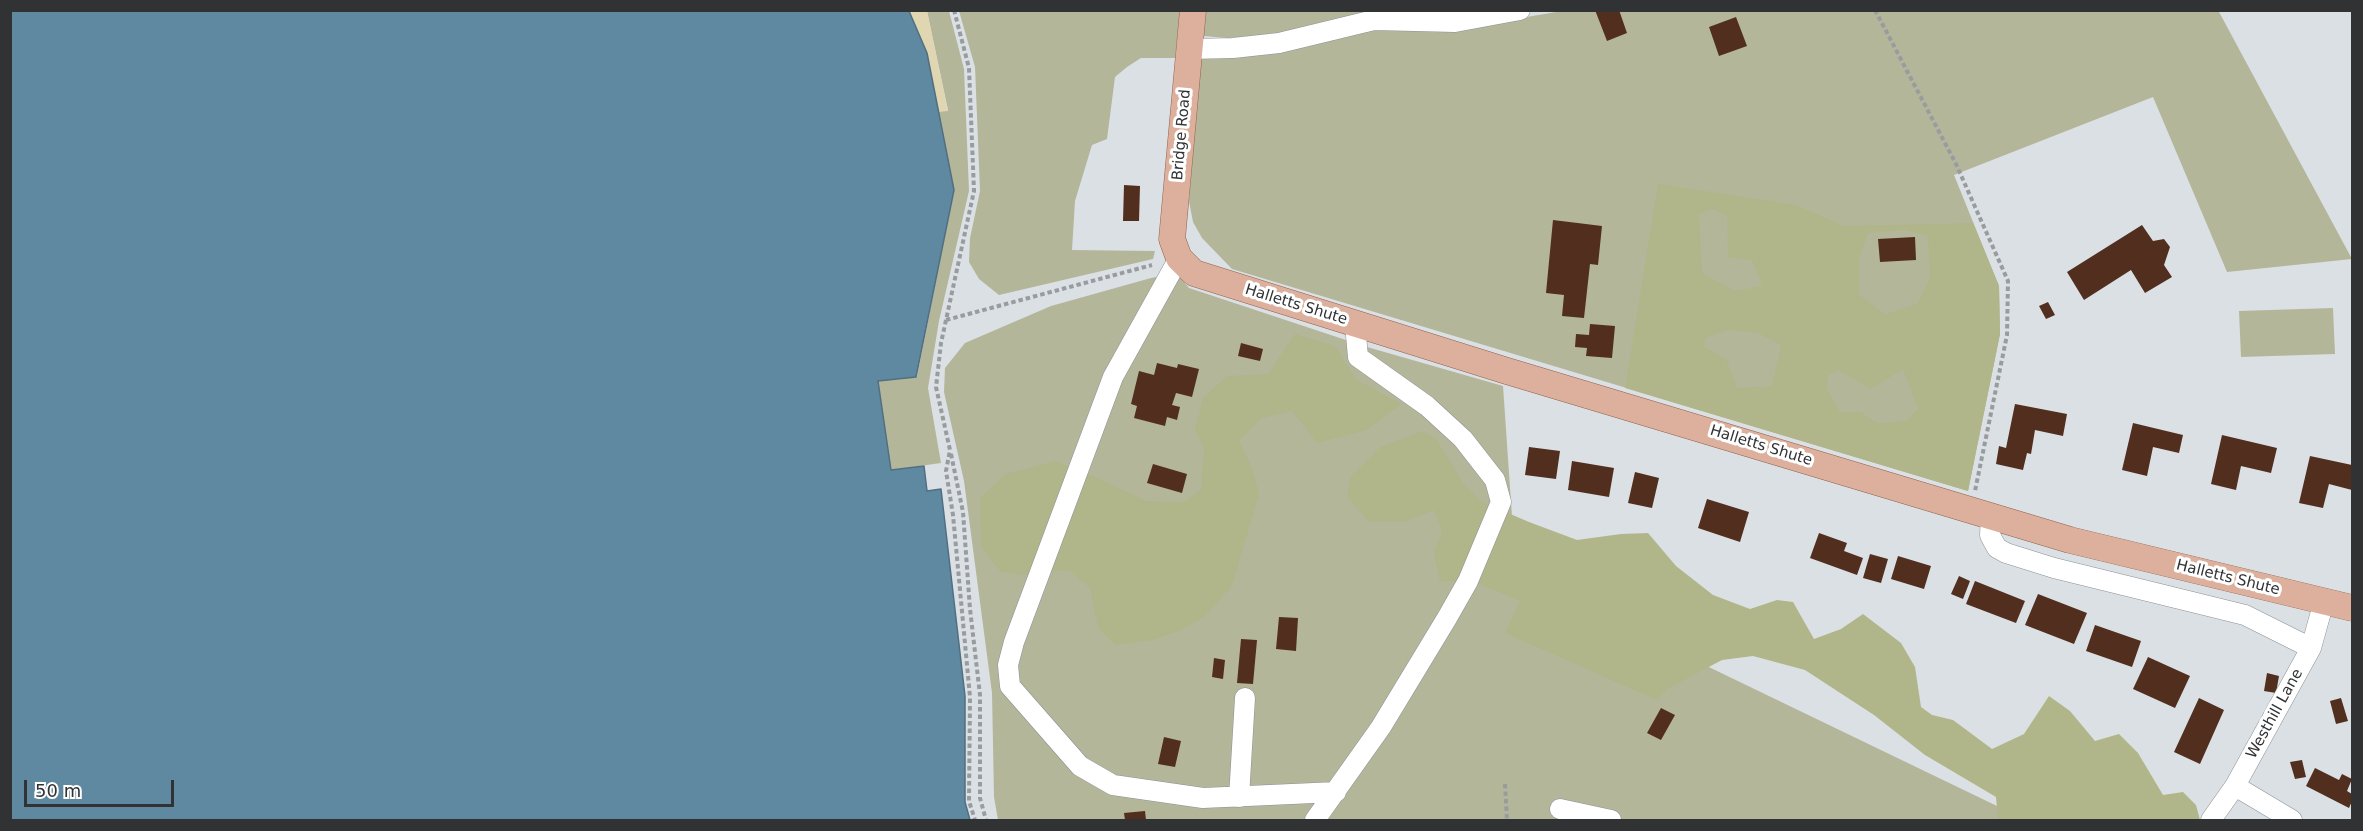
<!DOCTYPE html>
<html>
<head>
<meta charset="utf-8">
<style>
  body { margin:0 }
  #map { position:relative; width:2363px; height:831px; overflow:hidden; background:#dbe0e5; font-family:"DejaVu Sans",sans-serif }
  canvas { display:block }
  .frame { position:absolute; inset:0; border:12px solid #303234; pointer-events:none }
  .scale { position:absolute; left:24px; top:780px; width:150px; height:27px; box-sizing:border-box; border:3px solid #303234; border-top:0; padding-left:8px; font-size:18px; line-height:21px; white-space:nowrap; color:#303234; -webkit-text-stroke:4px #fff; paint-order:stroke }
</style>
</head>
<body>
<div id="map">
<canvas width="2363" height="831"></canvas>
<div class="frame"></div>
<div class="scale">50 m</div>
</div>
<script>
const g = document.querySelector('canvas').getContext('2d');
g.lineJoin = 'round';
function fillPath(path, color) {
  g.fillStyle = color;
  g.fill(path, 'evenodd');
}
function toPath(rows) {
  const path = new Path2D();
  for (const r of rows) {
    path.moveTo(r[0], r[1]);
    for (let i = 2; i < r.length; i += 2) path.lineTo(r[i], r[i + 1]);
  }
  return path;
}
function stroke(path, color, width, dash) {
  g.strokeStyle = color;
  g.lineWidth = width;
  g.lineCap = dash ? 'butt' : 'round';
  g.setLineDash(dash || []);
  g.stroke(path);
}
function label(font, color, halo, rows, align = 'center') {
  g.font = font + ' "DejaVu Sans",sans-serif';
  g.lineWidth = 6;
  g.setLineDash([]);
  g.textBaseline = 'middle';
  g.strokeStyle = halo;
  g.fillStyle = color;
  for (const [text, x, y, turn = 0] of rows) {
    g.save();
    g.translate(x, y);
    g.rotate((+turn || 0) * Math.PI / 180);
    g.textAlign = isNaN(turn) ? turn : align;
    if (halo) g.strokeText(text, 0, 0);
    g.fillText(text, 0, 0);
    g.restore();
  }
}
fillPath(toPath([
  [2218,10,2352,259,2227,272,2153,97,1954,175,1999,286,2000,334,1968,491,1232,269,1202,238,1193,222,1189,201,1200,59,1226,58,1376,27,1456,29,1562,11],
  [927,11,949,11,964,69,969,191,939,321,928,388,941,463,891,470,878,381,917,377,954,190,937,112,948,110],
  [959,11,1180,11,1175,58,1141,58,1127,67,1115,77,1107,139,1092,145,1075,201,1072,250,1155,251,1153,259,999,295,979,279,969,262,970,238,980,191,975,67],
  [1206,11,1374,11,1276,35,1228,38,1203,36],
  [1176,273,1189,288,1367,347,1503,386,1516,574,2026,820,998,820,994,797,992,693,964,481,944,392,945,368,965,343,1051,306,1151,278],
  [2333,308,2335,354,2241,357,2239,311]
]), '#b4b69a');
fillPath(toPath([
  [1658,184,1796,205,1844,226,1973,223,1999,286,2000,334,1968,491,1625,388],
  [1712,209,1727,216,1728,257,1752,260,1762,286,1735,291,1702,273,1699,214],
  [1904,230,1928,236,1930,278,1917,304,1885,314,1859,295,1859,258,1868,233],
  [1728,330,1758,333,1781,345,1772,386,1737,388,1726,359,1704,347,1705,338],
  [1903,369,1918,409,1906,421,1878,423,1860,412,1840,412,1827,389,1828,376,1838,370,1871,389],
  [1295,334,1335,346,1356,379,1401,404,1367,430,1317,443,1292,411,1262,418,1239,441,1251,465,1259,494,1232,586,1204,617,1179,631,1153,640,1115,645,1098,628,1090,588,1069,570,1022,575,1001,572,981,547,980,498,1006,474,1055,461,1093,476,1146,501,1183,502,1201,490,1204,449,1195,429,1203,398,1227,376,1268,374],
  [1423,431,1436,439,1463,483,1480,501,1529,522,1577,540,1621,534,1648,533,1676,566,1713,595,1750,609,1777,600,1793,602,1814,639,1841,629,1863,614,1901,643,1915,667,1921,707,1932,715,1953,720,1992,749,2024,734,2049,696,2070,711,2095,741,2119,734,2138,753,2163,795,2183,792,2196,805,2200,820,1998,820,1996,797,1925,755,1874,715,1805,670,1753,656,1722,660,1667,689,1657,700,1505,633,1520,601,1475,582,1440,581,1434,553,1442,532,1434,510,1404,522,1369,522,1347,496,1351,476,1381,447]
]), '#b1b58a');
fillPath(toPath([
  [909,11,927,11,948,111,937,112,927,53]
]), '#e0d6b1');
const water = toPath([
  [10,11,909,11,927,53,954,190,916,377,878,381,891,470,924,466,927,491,941,489,965,696,965,802,970,820,11,820,10,11]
]);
fillPath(water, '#5f89a0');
stroke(water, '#516f80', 1.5);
fillPath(toPath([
  [1595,10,1619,10,1627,33,1607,41],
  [1736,17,1747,46,1719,56,1709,27],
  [1124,185,1140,186,1139,221,1123,221],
  [1553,220,1602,226,1598,265,1590,264,1584,318,1562,316,1564,295,1546,293],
  [2142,225,2153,241,2164,239,2170,247,2164,265,2172,277,2145,293,2131,270,2084,300,2067,272],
  [1915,237,1916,260,1880,262,1878,239],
  [2048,302,2055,315,2046,319,2039,306],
  [1590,324,1615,326,1612,358,1586,356,1587,348,1575,347,1576,334,1589,335],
  [1241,343,1263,349,1260,361,1238,356],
  [1157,363,1177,368,1178,364,1199,369,1192,397,1176,393,1172,405,1180,407,1177,420,1167,417,1165,426,1134,418,1137,406,1131,404,1139,371,1154,375],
  [2015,404,2067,414,2063,436,2035,430,2031,454,2027,453,2023,470,1996,464,1999,446,2006,448],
  [2133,423,2183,435,2179,453,2153,447,2147,476,2122,470],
  [2222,435,2277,448,2271,473,2241,466,2236,490,2211,484],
  [1529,447,1560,451,1556,479,1525,475],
  [2310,456,2352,465,2352,490,2329,484,2323,508,2299,503],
  [1572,461,1614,468,1609,497,1568,490],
  [1153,464,1187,474,1182,493,1147,483],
  [1635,472,1659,478,1652,508,1628,503],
  [1707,499,1749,512,1740,542,1698,528],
  [1819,533,1847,543,1844,551,1863,558,1857,575,1810,558],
  [1870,554,1888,559,1881,583,1863,578],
  [1898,556,1931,566,1924,589,1891,579],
  [1959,576,1970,581,1963,599,1951,594],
  [1975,581,2025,601,2016,623,1966,604],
  [2038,594,2087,613,2074,644,2025,625],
  [1279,617,1298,618,1296,651,1276,649],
  [2095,625,2141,641,2132,667,2086,651],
  [1241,639,1257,640,1253,684,1237,683],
  [2148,657,2190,676,2175,708,2133,689],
  [1214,658,1225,660,1223,679,1212,677],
  [2267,673,2279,676,2276,693,2264,691],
  [2199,698,2224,710,2200,764,2174,752],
  [2341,698,2348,721,2336,724,2330,701],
  [1661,708,1675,715,1661,740,1647,733],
  [1164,737,1181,741,1175,767,1158,764],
  [2302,760,2306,777,2295,779,2290,762],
  [2315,768,2339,780,2342,774,2352,779,2347,791,2352,794,2352,801,2349,808,2306,786],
  [1145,811,1146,820,1125,820,1124,813]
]), '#512e1e');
const minor = toPath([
  [1190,49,1233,48,1279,43,1374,20,1455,22,1520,10],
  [1179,258,1113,377,1014,642,1008,665,1010,686,1080,766,1113,785,1203,798,1336,792],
  [1991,515,1990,535,1993,541,1997,548,2006,553,2054,568,2245,615,2311,648],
  [2235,786,2292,820],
  [1239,797,1245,698],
  [1560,809,1611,820],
  [1315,820,1381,727,1447,618,1468,581,1501,502,1495,480,1463,439,1427,406,1358,357,1355,324],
  [2211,820,2235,786,2311,648,2324,601]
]);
const major = toPath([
  [1193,10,1172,239,1179,258,1194,273,1507,371,2070,540,2352,608]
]);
stroke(minor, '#8c9195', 21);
stroke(major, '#91624d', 27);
stroke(toPath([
  [954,10,969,68,974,191,941,343,936,387,950,450,946,471,953,515,970,697,969,801,975,820],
  [1875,10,1956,164,2008,281,2007,335,1975,491],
  [946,320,1152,265],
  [951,454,963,512,970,609,980,695,980,798,986,820],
  [1505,784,1507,820]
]), '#989c9f', 4, [4.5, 3]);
stroke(minor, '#fff', 20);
stroke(major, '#dcb09c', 26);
label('15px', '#303234', '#fff', [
  ["Bridge Road",1182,135,-85],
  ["Halletts Shute",1296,305,17],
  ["Halletts Shute",1761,446,17],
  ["Halletts Shute",2228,578,14],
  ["Westhill Lane",2275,714,-61]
]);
</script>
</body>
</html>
